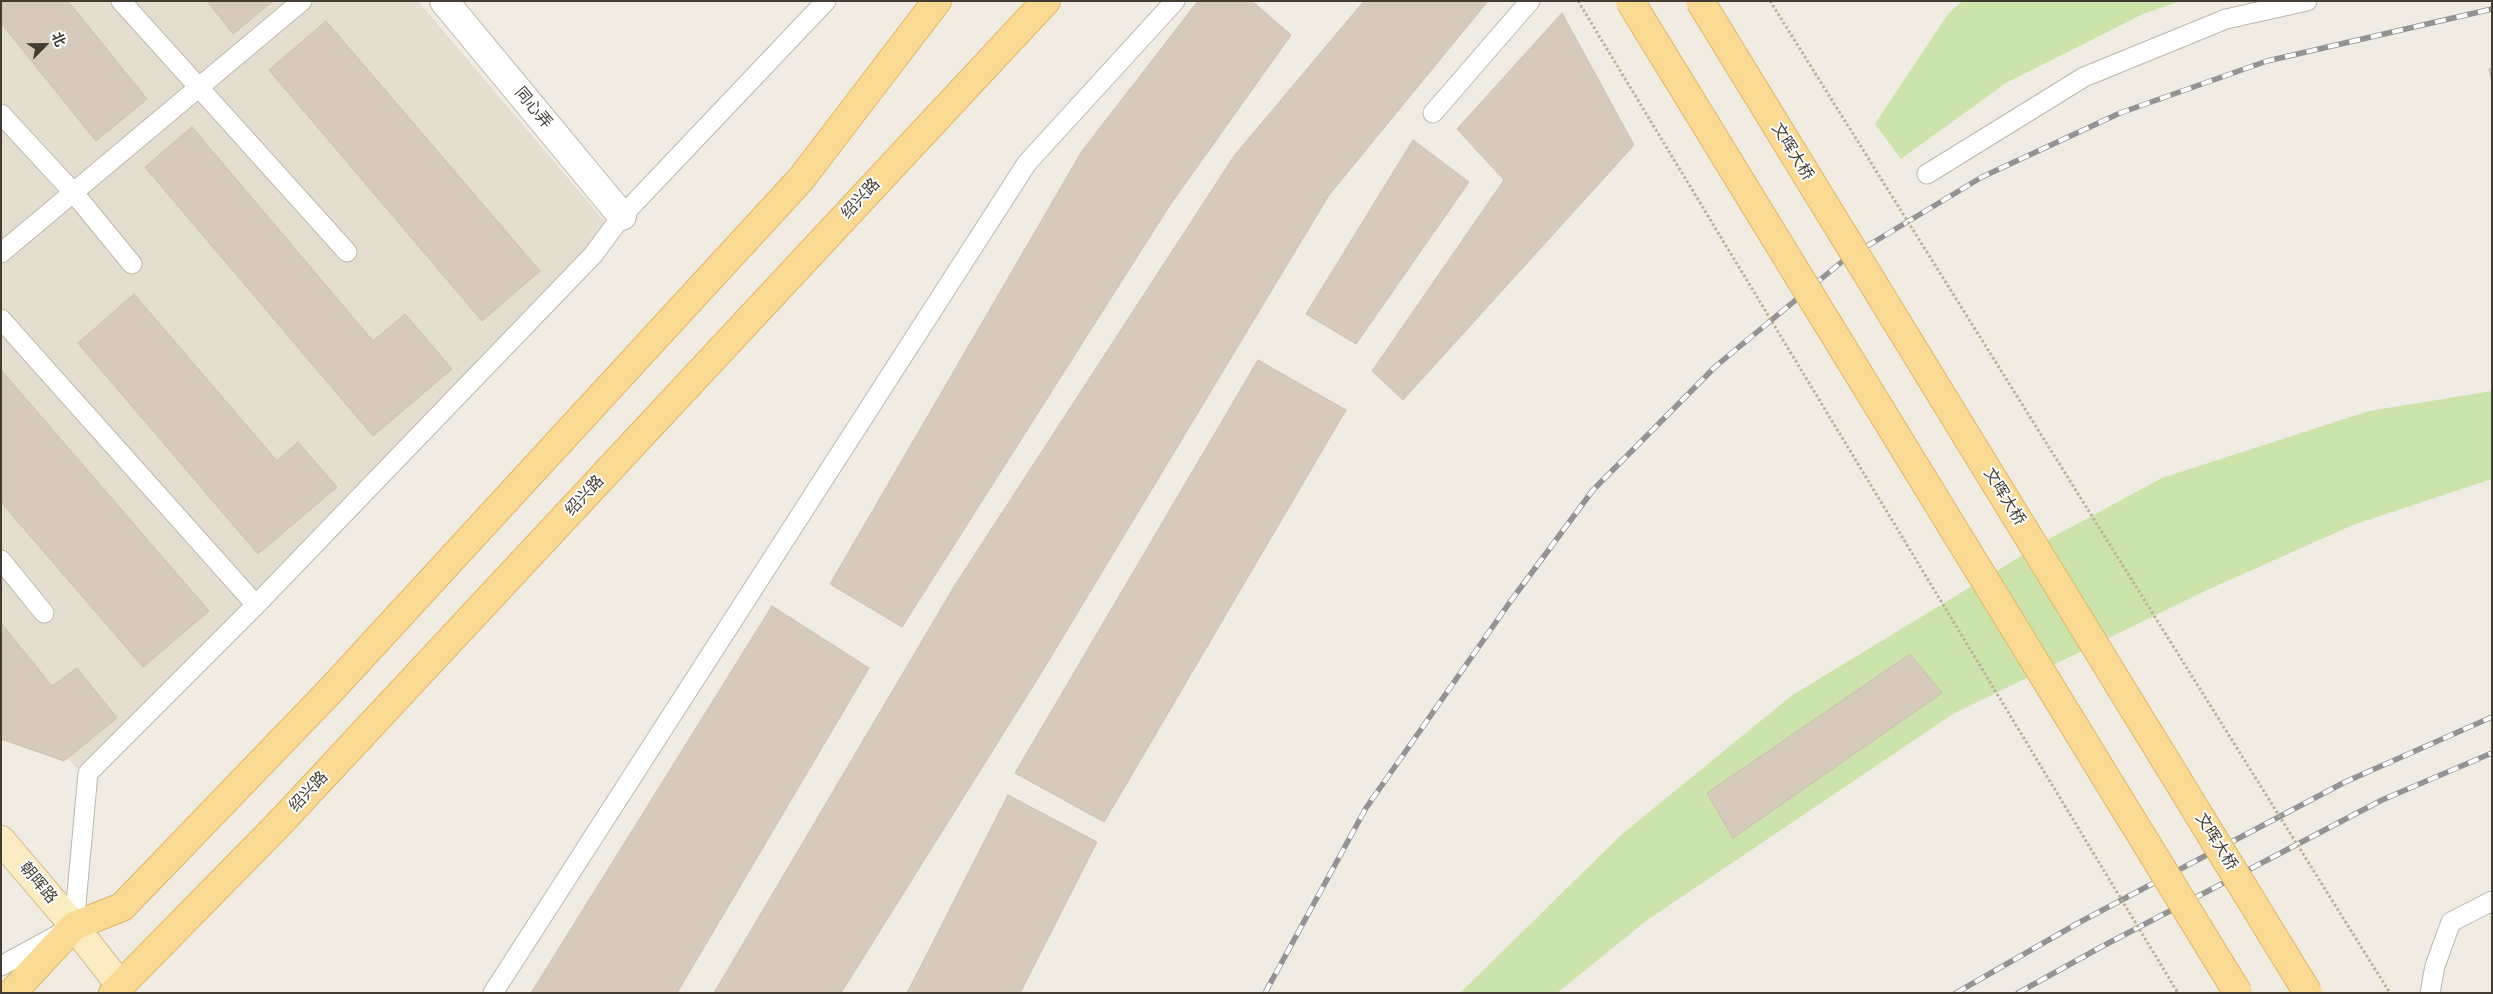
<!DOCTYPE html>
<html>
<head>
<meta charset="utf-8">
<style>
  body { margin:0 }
  #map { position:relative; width:2493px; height:994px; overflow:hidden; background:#f1ece3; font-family:"Archivo Narrow","Noto Sans SC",sans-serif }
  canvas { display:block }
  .frame { position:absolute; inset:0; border:2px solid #423c33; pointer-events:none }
  .north { position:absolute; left:20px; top:20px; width:50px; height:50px; -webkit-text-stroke:4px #fff; paint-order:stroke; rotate:67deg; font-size:14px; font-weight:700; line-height:20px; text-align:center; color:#423c33 }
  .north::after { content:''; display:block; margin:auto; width:18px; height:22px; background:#423c33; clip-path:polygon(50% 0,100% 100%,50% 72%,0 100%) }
</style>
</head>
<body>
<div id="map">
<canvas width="2493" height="994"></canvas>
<div class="frame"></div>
<div class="north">北</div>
</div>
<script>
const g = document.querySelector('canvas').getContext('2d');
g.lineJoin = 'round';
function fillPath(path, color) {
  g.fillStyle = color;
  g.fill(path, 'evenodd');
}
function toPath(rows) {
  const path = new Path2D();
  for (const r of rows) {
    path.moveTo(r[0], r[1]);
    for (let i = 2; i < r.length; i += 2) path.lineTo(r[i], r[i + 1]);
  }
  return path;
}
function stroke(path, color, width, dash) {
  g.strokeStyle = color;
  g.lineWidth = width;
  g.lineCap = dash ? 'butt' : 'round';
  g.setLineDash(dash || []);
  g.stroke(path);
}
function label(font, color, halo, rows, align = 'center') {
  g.font = font + ' "Archivo Narrow","Noto Sans SC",sans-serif';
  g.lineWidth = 4;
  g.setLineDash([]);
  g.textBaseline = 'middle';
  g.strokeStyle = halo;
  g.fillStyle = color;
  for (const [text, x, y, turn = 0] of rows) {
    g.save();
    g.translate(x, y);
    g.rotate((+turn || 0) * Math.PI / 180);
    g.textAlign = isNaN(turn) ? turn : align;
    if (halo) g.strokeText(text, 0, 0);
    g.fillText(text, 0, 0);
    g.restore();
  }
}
fillPath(toPath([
  [1,1,418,1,617,236,77,769,1,680]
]), '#e4ded1');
fillPath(toPath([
  [1962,1,2181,1,2143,14,2006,83,1901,159,1875,124,1948,14],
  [2492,391,2492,479,2353,525,2207,590,1953,714,1646,921,1557,993,1460,993,1621,835,1791,696,2049,539,2162,478,2369,411]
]), '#cce4ac');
const building = toPath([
  [1,1,68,1,147,99,96,141,1,23,1,1],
  [207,1,273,1,233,34,207,1],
  [1198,1,1252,1,1291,35,1170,205,902,627,830,584,1082,151,1198,1],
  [1364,1,1488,1,1329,195,1043,670,841,993,714,993,955,585,1234,156,1364,1],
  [1562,13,1634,145,1403,400,1372,371,1504,180,1457,129,1562,13],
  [326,21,540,271,482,321,269,70,326,21],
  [2489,69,2492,69,2492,84,2489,69],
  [192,127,373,341,405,314,452,369,373,436,145,167,192,127],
  [1413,140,1469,182,1356,344,1306,314,1413,140],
  [134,294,277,461,298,442,337,487,258,554,78,343,134,294],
  [1258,360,1346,410,1104,822,1015,773,1258,360],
  [1,370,209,611,143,667,1,502,1,370],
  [772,606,869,668,677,993,531,993,772,606],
  [1,623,52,686,77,668,117,718,64,761,1,739,1,623],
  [1910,654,1942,693,1733,838,1707,793,1910,654],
  [1008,795,1097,842,1020,993,907,993,1008,795]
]);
fillPath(building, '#d5cabc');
stroke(building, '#ccbfac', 1);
const lane = toPath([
  [121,1,347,252],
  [1433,113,1530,1],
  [1,114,73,192,132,264],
  [1927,174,2084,77,2226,19,2307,1],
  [1,253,302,1],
  [1,319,256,605],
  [1,560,44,613],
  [1,966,74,926,88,773,256,605,593,255,622,216,826,1],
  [493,993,1027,163,1175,1],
  [2430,993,2435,966,2451,922,2492,901]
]);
const street = toPath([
  [444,1,622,216]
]);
const secondary = toPath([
  [1,840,74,926,120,985]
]);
const primary = toPath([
  [12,993,74,926,122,907,331,690,801,179,937,1],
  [113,993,278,825,1046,1]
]);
stroke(lane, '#beb6a9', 21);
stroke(street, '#beb6a9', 30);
stroke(secondary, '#cfbe94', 30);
stroke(primary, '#deb663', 30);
stroke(lane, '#fff', 19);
stroke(street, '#fff', 28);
stroke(secondary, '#fcecc1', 28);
stroke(primary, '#fada92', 28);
const rail = toPath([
  [1265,993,1366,808,1510,602,1593,490,1716,366,1844,260,1982,177,2120,113,2267,61,2492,9],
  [1956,993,2080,922,2345,782,2492,717],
  [2018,993,2101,947,2382,800,2492,753]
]);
stroke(rail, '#939393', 5.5);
stroke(rail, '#fff', 4, [11]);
const primaryBridge = toPath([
  [1630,1,2238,993],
  [1700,1,2308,993]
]);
stroke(primaryBridge, '#deb663', 30, []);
stroke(toPath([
  [1578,1,2178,993],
  [1770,1,2390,993]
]), '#bdaf98', 3, [2.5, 2.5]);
stroke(primaryBridge, '#fada92', 28);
label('16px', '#423c33', '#fff', [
  ["同心弄",533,108,50],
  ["文晖大桥",1792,152,58],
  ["绍兴路",861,199,-47],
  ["绍兴路",585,496,-47],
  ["文晖大桥",2004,497,58],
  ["绍兴路",309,792,-47],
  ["文晖大桥",2216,842,58],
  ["朝晖路",38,883,50]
]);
</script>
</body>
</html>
